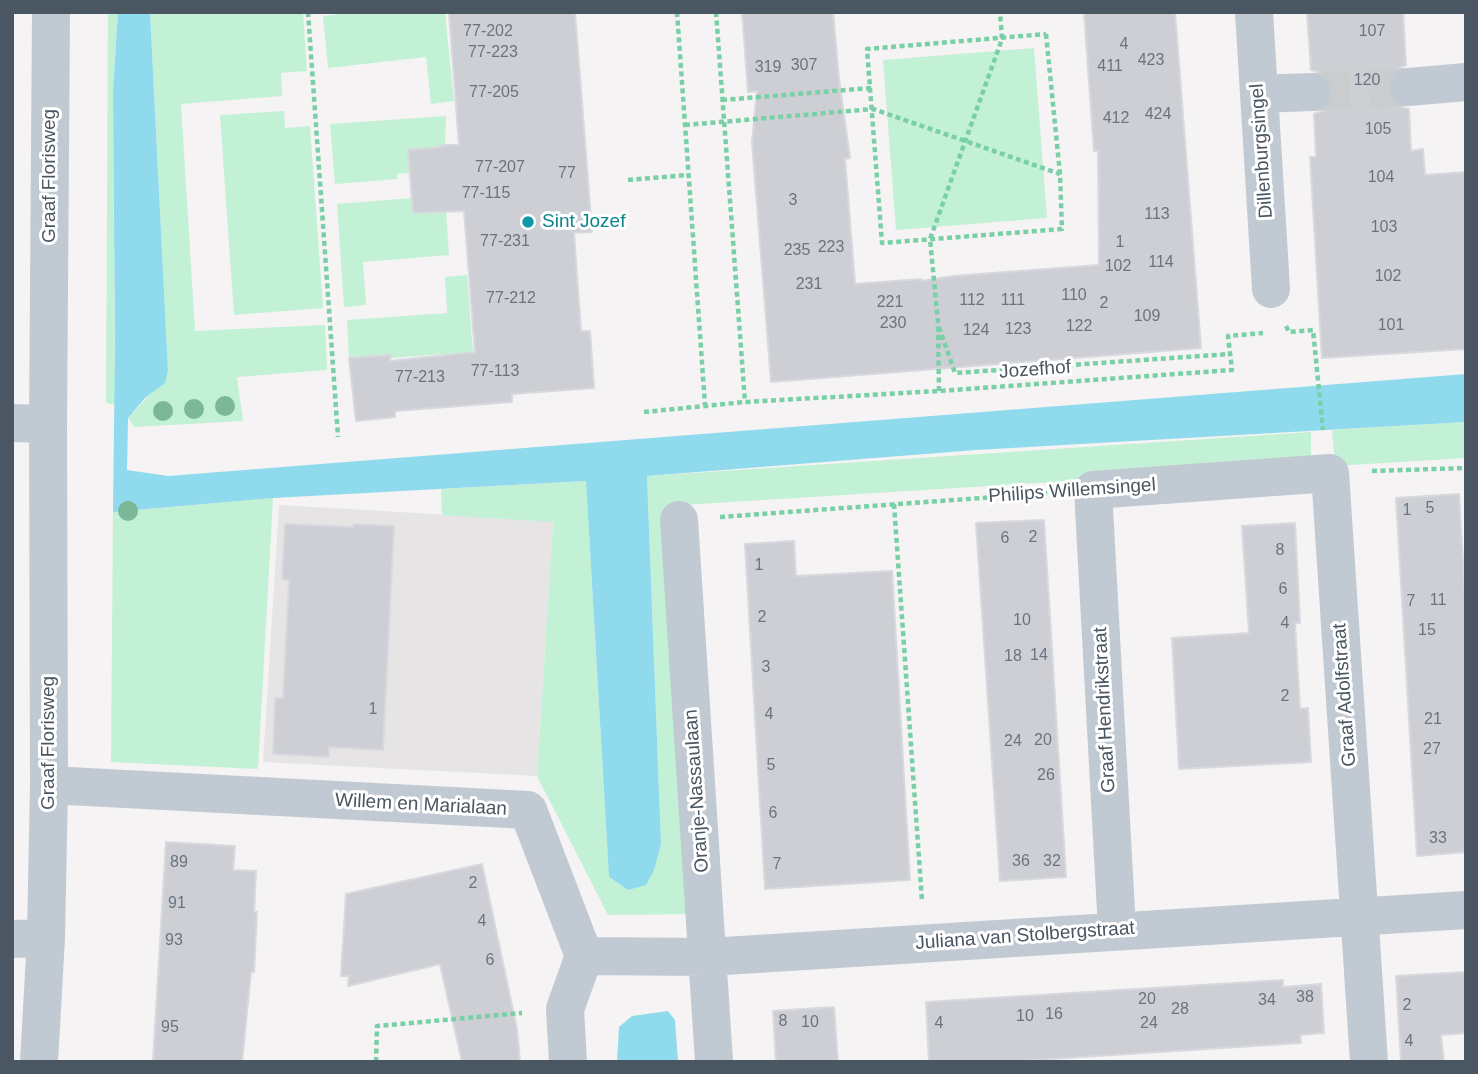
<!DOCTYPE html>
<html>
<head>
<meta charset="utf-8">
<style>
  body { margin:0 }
  #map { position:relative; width:1478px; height:1074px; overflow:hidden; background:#f5f3f3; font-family:Arial,sans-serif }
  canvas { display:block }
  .frame { position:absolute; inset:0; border:14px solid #4a5661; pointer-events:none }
</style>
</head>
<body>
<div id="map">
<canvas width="1478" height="1074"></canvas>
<div class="frame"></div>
</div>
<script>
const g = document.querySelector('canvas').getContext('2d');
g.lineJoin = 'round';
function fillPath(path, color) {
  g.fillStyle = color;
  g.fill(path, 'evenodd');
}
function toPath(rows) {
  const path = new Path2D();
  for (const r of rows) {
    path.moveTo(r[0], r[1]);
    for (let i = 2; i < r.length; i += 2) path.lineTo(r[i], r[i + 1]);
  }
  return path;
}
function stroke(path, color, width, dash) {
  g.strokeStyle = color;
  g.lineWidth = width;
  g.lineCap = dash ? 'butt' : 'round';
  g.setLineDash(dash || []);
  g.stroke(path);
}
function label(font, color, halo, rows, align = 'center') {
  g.font = font + ' Arial,sans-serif';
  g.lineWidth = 6;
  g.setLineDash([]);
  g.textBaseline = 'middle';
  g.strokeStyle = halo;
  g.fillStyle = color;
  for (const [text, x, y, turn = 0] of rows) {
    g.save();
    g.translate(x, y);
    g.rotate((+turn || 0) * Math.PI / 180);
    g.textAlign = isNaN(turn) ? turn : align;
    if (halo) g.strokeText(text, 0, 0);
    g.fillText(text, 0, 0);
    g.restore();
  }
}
fillPath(toPath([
  [279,505,553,521,537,776,263,762]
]), '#e6e4e5');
fillPath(toPath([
  [108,12,118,12,113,91,115,405,106,403],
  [150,12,303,12,307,71,281,73,282,96,181,104,195,331,325,325,327,370,237,377,243,421,134,427,128,418,154,390,168,371],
  [359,12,445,12,454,101,431,104,426,57,328,68,323,16],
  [1034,48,1047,218,896,230,883,60],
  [284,111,285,128,310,126,323,308,234,315,220,115],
  [446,116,445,145,441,145,441,147,408,150,410,173,397,174,397,179,335,184,330,124],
  [412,198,413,213,446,211,449,255,363,262,366,305,344,307,337,204],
  [467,275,473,352,391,358,391,356,349,358,347,320,447,313,445,277],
  [1466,422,1466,458,1335,466,1332,430],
  [1311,432,1311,466,667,506,695,914,608,915,537,776,553,522,442,515,441,489,586,481,609,877,628,890,661,844,647,476],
  [273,498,258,769,111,762,113,512]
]), '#c3f1d5');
fillPath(toPath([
  [118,12,150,12,168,371,165,383,145,398,128,418,127,470,168,476,1466,374,1466,422,976,450,647,476,661,844,654,870,646,885,628,890,609,877,586,481,273,498,113,512,115,345,113,91],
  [668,1011,675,1020,678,1062,617,1062,619,1027,632,1016]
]), '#90daee');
const building = toPath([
  [449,12,575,12,592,232,574,233,581,331,590,331,594,388,512,394,512,402,395,411,395,417,356,421,349,358,391,355,390,361,475,352,464,211,413,213,408,150,441,147,440,145,459,145,449,12],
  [742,12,833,12,839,79,850,158,845,159,855,284,921,279,921,281,953,276,1099,265,1098,151,1094,151,1084,12,1175,12,1201,348,771,382,752,142,757,91,748,92,742,12],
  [1307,12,1403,12,1406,65,1396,69,1389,77,1386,88,1390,99,1398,106,1409,109,1411,151,1423,149,1425,175,1466,172,1466,349,1322,358,1310,157,1316,157,1314,114,1323,111,1331,103,1334,90,1331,81,1323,73,1311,70,1307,12],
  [1459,494,1466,612,1466,852,1417,856,1396,498,1459,494],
  [1044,520,1066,877,1000,881,976,523,1044,520],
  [1295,523,1300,623,1295,623,1300,709,1308,708,1311,762,1179,769,1172,638,1249,633,1242,526,1295,523],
  [285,524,353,527,353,524,394,526,383,750,329,747,329,757,273,754,275,698,283,698,289,580,282,579,285,524],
  [794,541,796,576,892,571,910,880,765,889,745,544,794,541],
  [166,842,235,846,233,870,256,871,254,912,257,912,254,972,251,972,242,1062,153,1062,166,842],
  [482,864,517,1029,520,1062,462,1062,440,964,348,986,349,976,341,976,346,894,482,864],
  [1466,972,1466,1033,1441,1035,1444,1062,1401,1062,1396,976,1466,972],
  [1283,980,1283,987,1321,984,1324,1033,1300,1035,1301,1043,1003,1062,929,1062,926,1002,1283,980],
  [834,1007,838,1062,776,1062,773,1011,834,1007]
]);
fillPath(building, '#cdcfd5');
stroke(building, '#d7d9de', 2);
stroke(toPath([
  [1312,92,1408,87]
]), '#caccce', 38, [38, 19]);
stroke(toPath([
  [308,12,338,437],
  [677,12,705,405],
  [716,12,745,402],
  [1046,34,1060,174,1062,229,882,243,867,49,1046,34],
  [722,100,871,88],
  [685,125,873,109,1060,174],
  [628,180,687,175],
  [1286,326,1289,332,1313,330,1323,430],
  [939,327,955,373,1230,354],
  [939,391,938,322,930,239,1002,39,1000,12],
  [644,412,745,402,939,391,1232,370,1228,336,1263,333],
  [1372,471,1466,468],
  [894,504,922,901],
  [720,517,1050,493],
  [376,1062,377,1026,522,1013]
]), '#7ad0a6', 4.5, [5, 3.5]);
stroke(toPath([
  [1254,12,1271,289],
  [1408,87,1466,82],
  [1259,94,1312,92],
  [12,423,48,424],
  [679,520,714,1062],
  [49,785,528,810,584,956,565,1009,568,1062],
  [1117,930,1093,490,1330,473,1369,1062],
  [12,939,46,938],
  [584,956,708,957,1466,910],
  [39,1062,46,938,49,785,48,424,51,12]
]), '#c1cad2', 38);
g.fillStyle = '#7bb799';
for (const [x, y] of [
  [225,406],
  [194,409],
  [163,411],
  [128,511]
]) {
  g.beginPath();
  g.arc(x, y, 10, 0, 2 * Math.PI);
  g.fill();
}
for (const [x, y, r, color] of [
  [528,222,7,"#0f9aa8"]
]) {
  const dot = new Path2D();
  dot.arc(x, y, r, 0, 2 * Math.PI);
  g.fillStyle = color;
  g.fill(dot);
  stroke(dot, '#fff', 2.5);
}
label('16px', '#6b747e', null, [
  ["77-202",488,32],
  ["107",1372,32],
  ["4",1124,45],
  ["77-223",493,53],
  ["423",1151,61],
  ["307",804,66],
  ["411",1110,67],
  ["319",768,68],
  ["120",1367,81],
  ["77-205",494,93],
  ["424",1158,115],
  ["412",1116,119],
  ["105",1378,130],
  ["77-207",500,168],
  ["77",567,174],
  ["104",1381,178],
  ["77-115",486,194],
  ["3",793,201],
  ["113",1157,215],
  ["103",1384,228],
  ["77-231",505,242],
  ["1",1120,243],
  ["223",831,248],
  ["235",797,251],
  ["114",1161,263],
  ["102",1118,267],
  ["102",1388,277],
  ["231",809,285],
  ["110",1074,296],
  ["77-212",511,299],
  ["112",972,301],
  ["111",1013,301],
  ["221",890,303],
  ["2",1104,304],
  ["109",1147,317],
  ["230",893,324],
  ["101",1391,326],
  ["122",1079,327],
  ["123",1018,330],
  ["124",976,331],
  ["77-113",495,372],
  ["77-213",420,378],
  ["5",1430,509],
  ["1",1407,511],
  ["2",1033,538],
  ["6",1005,539],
  ["8",1280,551],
  ["1",759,566],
  ["6",1283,590],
  ["11",1438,601],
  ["7",1411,602],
  ["2",762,618],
  ["10",1022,621],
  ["4",1285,624],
  ["15",1427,631],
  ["14",1039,656],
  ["18",1013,657],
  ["3",766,668],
  ["2",1285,697],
  ["1",373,710],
  ["4",769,715],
  ["21",1433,720],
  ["20",1043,741],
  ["24",1013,742],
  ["27",1432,750],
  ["5",771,766],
  ["26",1046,776],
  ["6",773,814],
  ["33",1438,839],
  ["36",1021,862],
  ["32",1052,862],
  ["89",179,863],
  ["7",777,865],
  ["2",473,884],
  ["91",177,904],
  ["4",482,922],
  ["93",174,941],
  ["6",490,961],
  ["38",1305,998],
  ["20",1147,1000],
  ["34",1267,1001],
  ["2",1407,1006],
  ["28",1180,1010],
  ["16",1054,1015],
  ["10",1025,1017],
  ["8",783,1022],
  ["10",810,1023],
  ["4",939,1024],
  ["24",1149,1024],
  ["95",170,1028],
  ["4",1409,1042]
]);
label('19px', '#4a5661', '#fff', [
  ["Dillenburgsingel",1262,151,-94],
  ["Graaf Florisweg",50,176,-90],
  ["Jozefhof",1035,370,-4],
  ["Philips Willemsingel",1072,491,-4],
  ["Graaf Adolfstraat",1345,695,-94],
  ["Graaf Hendrikstraat",1105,710,-93],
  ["Graaf Florisweg",49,743,-90],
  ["Oranje-Nassaulaan",697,791,-94],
  ["Willem en Marialaan",421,805,3],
  ["Juliana van Stolbergstraat",1025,936,-4]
]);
label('19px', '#0d838f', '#fff', [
  ["Sint Jozef",542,222]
], 'left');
</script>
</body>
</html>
